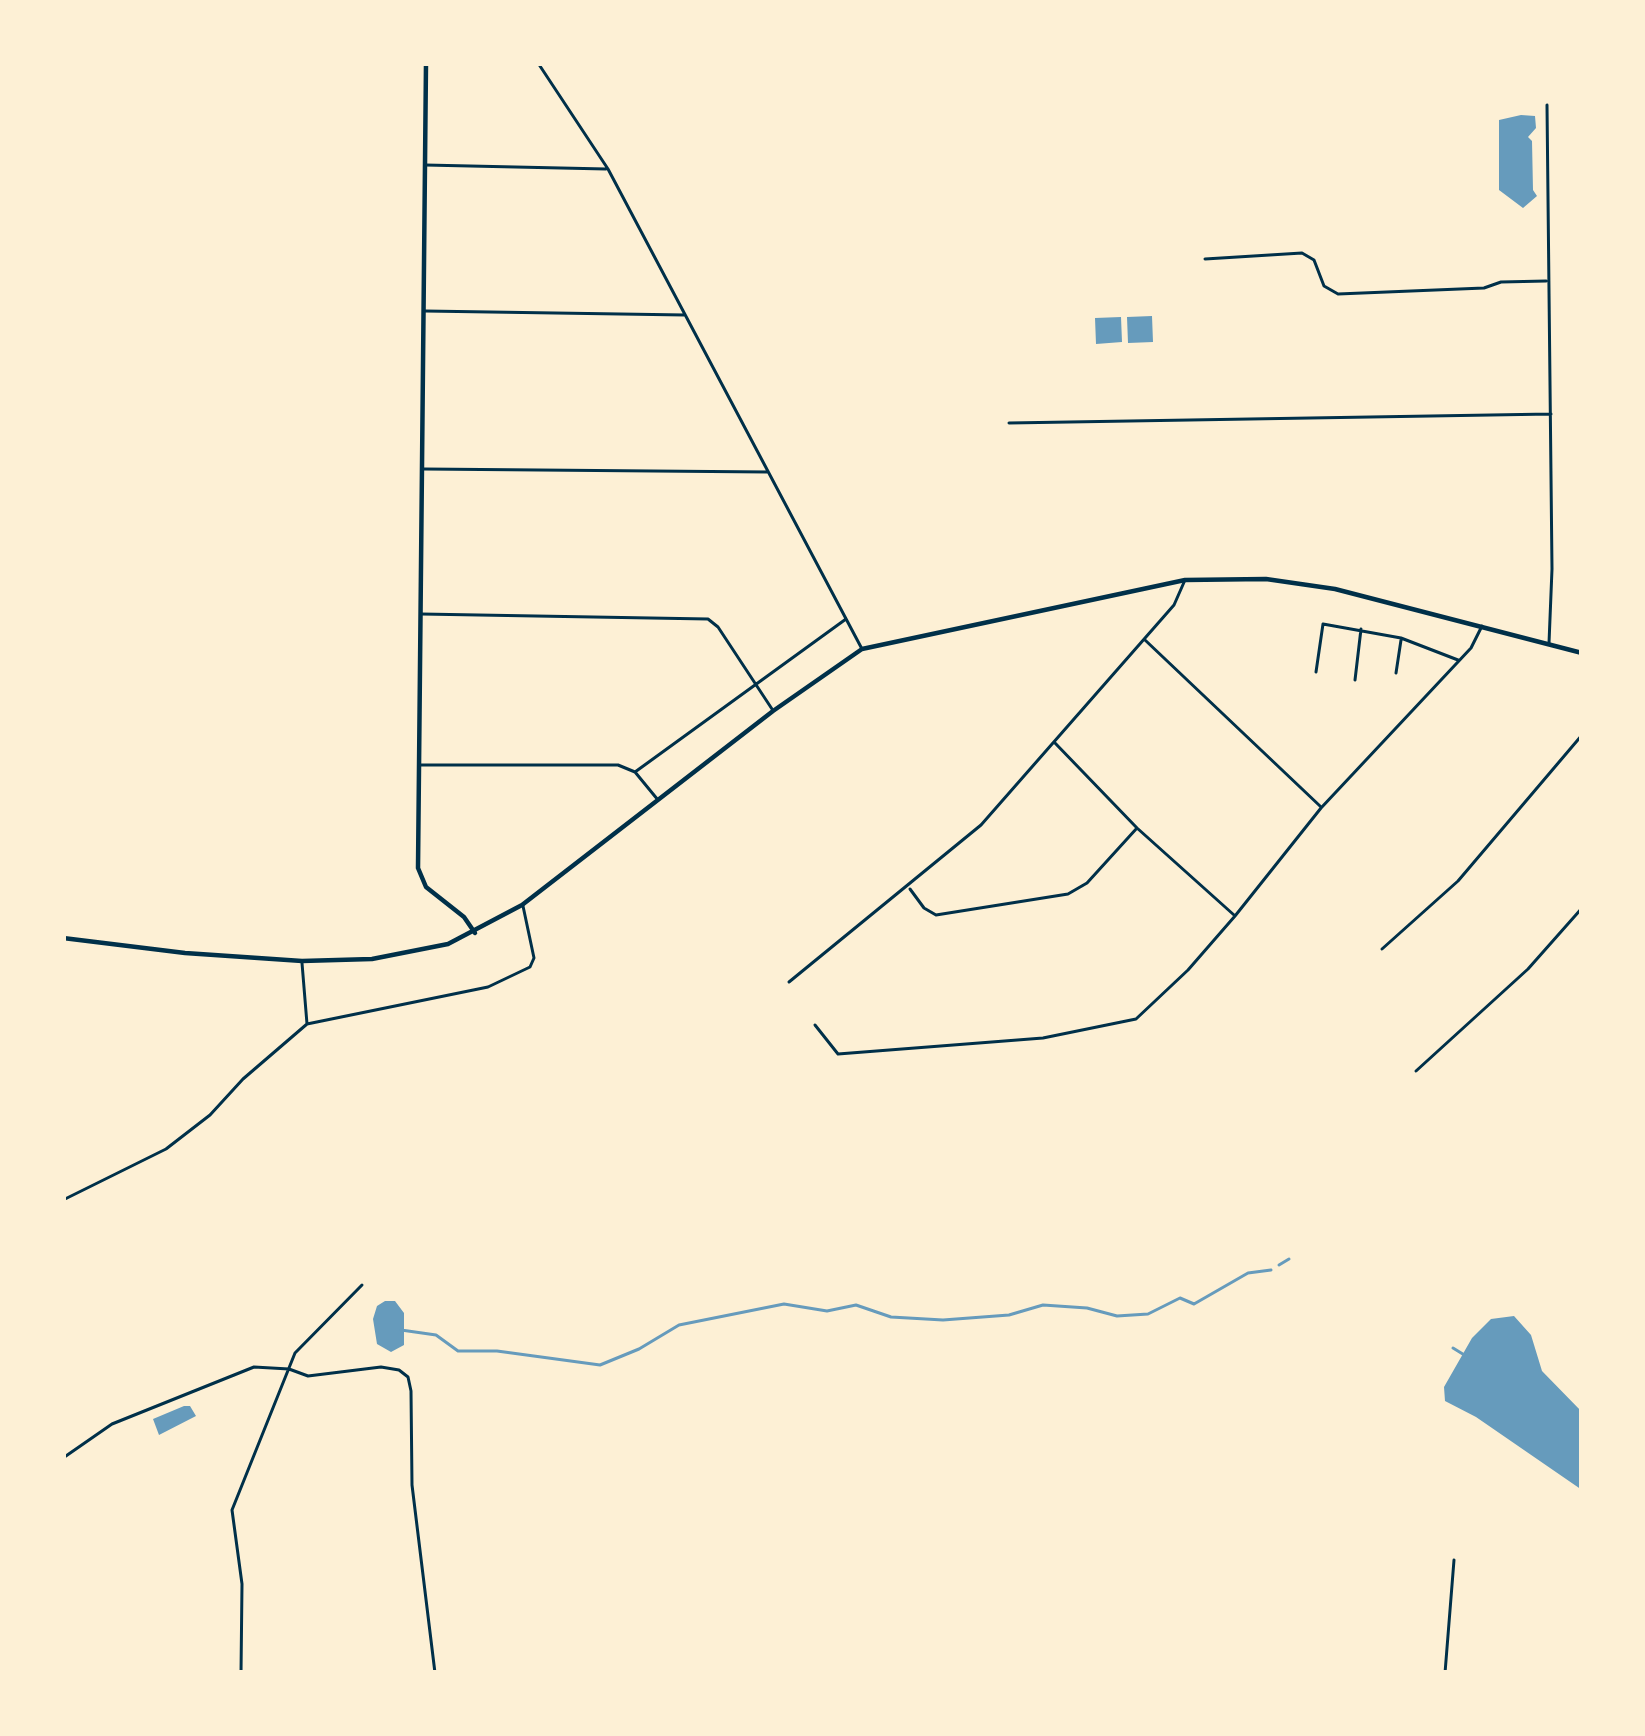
<!DOCTYPE html>
<html>
<head>
<meta charset="utf-8">
<style>
  body { margin:0 }
  #map { position:relative; width:1645px; height:1736px; overflow:hidden; background:#fdf0d5; font-family:Lora,serif }
  canvas { display:block }
  .frame { position:absolute; inset:0; border:66px solid #fdf0d5; pointer-events:none }
</style>
</head>
<body>
<div id="map">
<canvas width="1645" height="1736"></canvas>
<div class="frame"></div>
</div>
<script>
const g = document.querySelector('canvas').getContext('2d');
g.lineJoin = 'round';
function fillPath(path, color) {
  g.fillStyle = color;
  g.fill(path, 'evenodd');
}
function toPath(rows) {
  const path = new Path2D();
  for (const r of rows) {
    path.moveTo(r[0], r[1]);
    for (let i = 2; i < r.length; i += 2) path.lineTo(r[i], r[i + 1]);
  }
  return path;
}
function stroke(path, color, width, dash) {
  g.strokeStyle = color;
  g.lineWidth = width;
  g.lineCap = dash ? 'butt' : 'round';
  g.setLineDash(dash || []);
  g.stroke(path);
}
fillPath(toPath([
  [1521,115,1535,116,1536,128,1528,137,1532,141,1533,190,1537,196,1523,208,1499,190,1499,120],
  [1152,316,1153,342,1128,343,1127,317],
  [1121,317,1122,342,1096,344,1095,318],
  [385,1301,395,1301,404,1313,404,1345,391,1352,377,1344,373,1319,377,1306],
  [1514,1316,1531,1335,1542,1371,1582,1412,1582,1490,1476,1417,1445,1401,1444,1387,1472,1338,1491,1319],
  [184,1406,190,1406,196,1416,159,1435,153,1419]
]), '#669bbc');
stroke(toPath([
  [1279,1265,1289,1259],
  [401,1330,436,1335,458,1351,497,1351,600,1365,639,1349,679,1325,784,1304,827,1311,856,1305,891,1317,943,1320,1009,1315,1043,1305,1087,1308,1117,1316,1148,1314,1180,1298,1194,1304,1248,1273,1271,1270],
  [1453,1348,1466,1356]
]), '#669bbc', 3);
stroke(toPath([
  [538,63,608,169,862,649],
  [1547,105,1552,569,1549,643],
  [425,165,606,169],
  [1205,259,1302,253,1314,260,1324,286,1338,294,1484,288,1501,282,1546,281],
  [425,311,685,315],
  [1009,423,1551,414],
  [424,469,768,472],
  [421,614,708,619,718,627,772,709],
  [1145,640,1320,806],
  [1316,672,1323,624,1401,638,1458,660],
  [1396,673,1401,640],
  [1355,680,1361,629],
  [1055,743,1137,828,1234,915],
  [420,765,618,765,635,772,658,800],
  [635,772,846,619],
  [910,889,924,908,936,915,1068,894,1087,883,1137,828],
  [1382,949,1458,881,1582,735],
  [302,963,307,1024],
  [789,982,981,825,1174,605,1185,580],
  [815,1025,838,1054,1043,1038,1136,1019,1188,970,1235,916,1321,808,1471,648,1482,626],
  [1416,1071,1528,969,1582,908],
  [63,1200,166,1149,210,1115,243,1079,307,1024,488,987,530,967,534,958,523,906],
  [63,1458,112,1424,254,1367,289,1369,308,1376,381,1367,399,1370,408,1377,411,1391,412,1485,435,1673],
  [241,1673,242,1584,232,1510,295,1353,362,1285],
  [1445,1673,1454,1560]
]), '#003049', 3);
stroke(toPath([
  [426,63,418,868,426,887,464,917,475,933],
  [63,938,185,953,302,961,372,959,448,944,522,905,773,711,862,649,1185,580,1266,579,1335,589,1582,653]
]), '#003049', 4.5);
</script>
</body>
</html>
